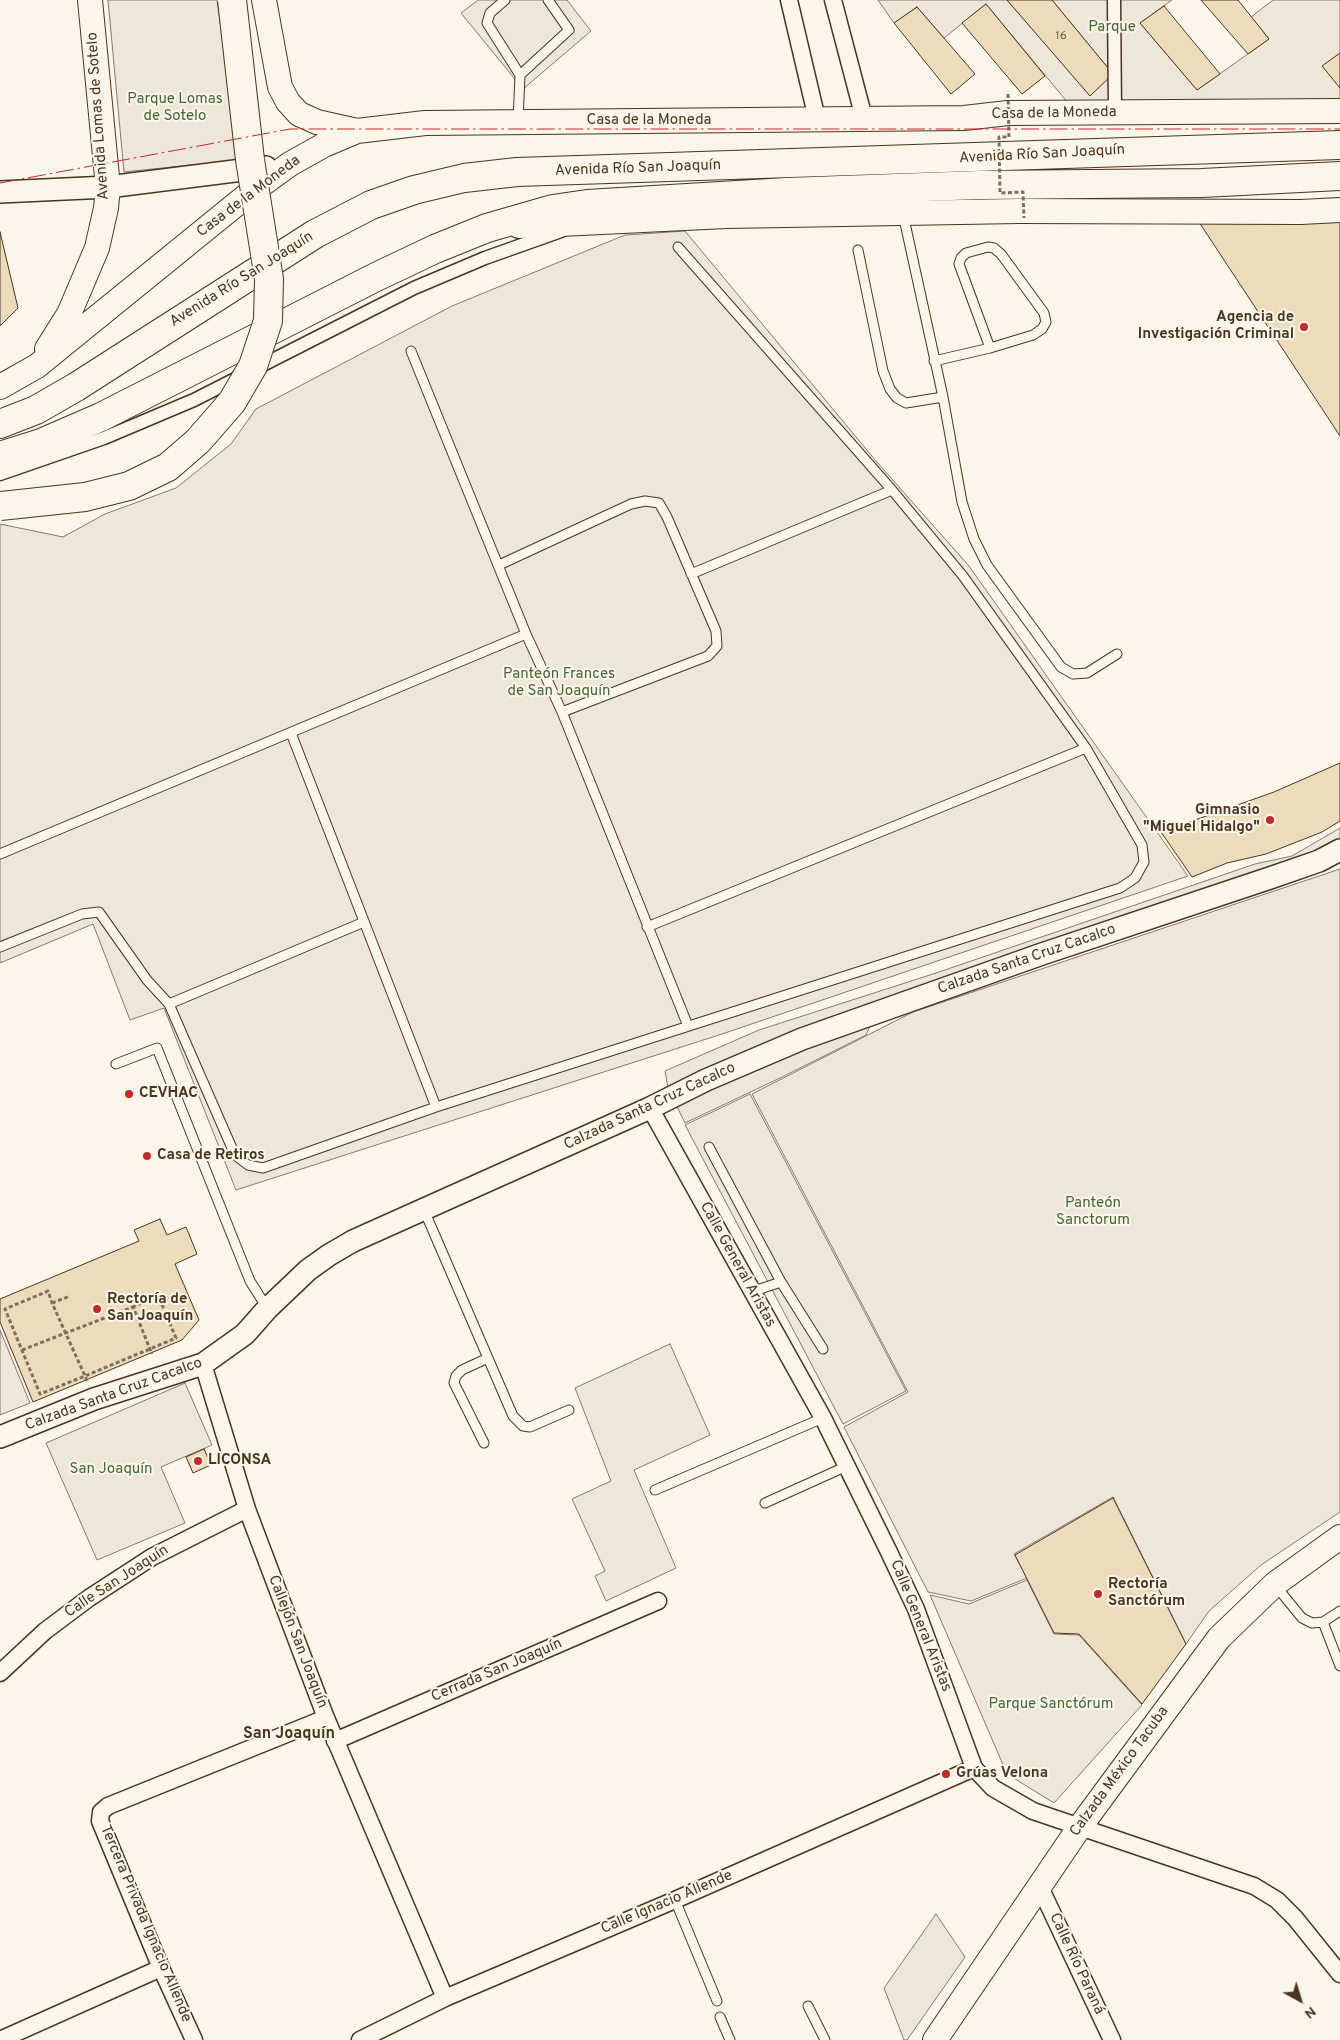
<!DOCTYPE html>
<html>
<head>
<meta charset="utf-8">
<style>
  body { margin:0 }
  #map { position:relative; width:1340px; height:2040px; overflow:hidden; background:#fbf6e9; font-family:Overpass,sans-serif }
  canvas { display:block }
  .north { position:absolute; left:1275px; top:1975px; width:50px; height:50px; -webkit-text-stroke:4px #fbf6e9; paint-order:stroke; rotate:141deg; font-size:14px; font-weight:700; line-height:20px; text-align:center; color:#4a3520 }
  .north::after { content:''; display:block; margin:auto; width:18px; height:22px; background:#4a3520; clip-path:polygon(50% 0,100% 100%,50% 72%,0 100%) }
</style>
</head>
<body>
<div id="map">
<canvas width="1340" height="2040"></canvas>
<div class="north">N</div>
</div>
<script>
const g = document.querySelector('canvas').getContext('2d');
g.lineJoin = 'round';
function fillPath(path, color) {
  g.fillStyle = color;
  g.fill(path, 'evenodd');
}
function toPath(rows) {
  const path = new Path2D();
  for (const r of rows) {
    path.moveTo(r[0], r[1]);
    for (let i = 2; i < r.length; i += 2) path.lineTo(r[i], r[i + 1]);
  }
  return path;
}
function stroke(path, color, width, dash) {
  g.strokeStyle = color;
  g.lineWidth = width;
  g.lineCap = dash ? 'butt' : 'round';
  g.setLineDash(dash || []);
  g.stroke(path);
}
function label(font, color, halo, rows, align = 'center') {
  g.font = font + ' Overpass,sans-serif';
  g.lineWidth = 4;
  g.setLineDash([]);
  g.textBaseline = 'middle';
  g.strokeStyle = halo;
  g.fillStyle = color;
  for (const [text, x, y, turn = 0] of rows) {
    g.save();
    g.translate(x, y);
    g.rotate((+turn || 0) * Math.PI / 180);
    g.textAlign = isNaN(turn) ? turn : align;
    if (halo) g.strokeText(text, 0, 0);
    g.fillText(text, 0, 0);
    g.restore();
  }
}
const green = toPath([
  [108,0,217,0,239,160,124,172,108,0],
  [878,0,1007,0,1090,95,1113,74,1052,0,1172,0,1140,23,1197,90,1269,39,1251,17,1273,0,1340,0,1340,105,1073,109,986,4,944,38,917,7,894,23,878,0],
  [685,231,876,461,969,566,1188,876,722,1034,236,1190,164,1008,130,1020,93,924,0,963,0,524,63,537,105,514,176,488,231,444,256,409,452,306,625,235,685,231],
  [1340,869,1340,1512,1261,1565,1209,1611,1186,1644,1113,1497,1014,1554,1027,1578,971,1601,928,1592,844,1427,908,1392,752,1094,913,1012,1340,869],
  [0,1330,30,1403,0,1415,0,1330],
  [670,1344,710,1435,634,1470,676,1568,606,1601,595,1576,605,1571,572,1499,611,1481,575,1388,670,1344],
  [185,1383,212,1445,161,1467,185,1523,97,1560,46,1443,185,1383],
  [1027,1580,1054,1634,1079,1635,1142,1705,1054,1803,1007,1774,930,1595,969,1604,1027,1580]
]);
fillPath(green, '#ede6d9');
stroke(green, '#887966', 1);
const parking = toPath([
  [478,0,567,0,591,31,523,89,461,13,478,0],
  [1340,828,1340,843,880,1004,866,1035,780,1078,685,1123,668,1088,665,1071,759,1030,936,973,1255,864,1292,856,1340,828],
  [750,1094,906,1391,843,1424,685,1125,750,1094],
  [936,1914,965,1957,907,2040,904,2040,884,1988,936,1914]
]);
fillPath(parking, '#ede7d9');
stroke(parking, '#887966', 1);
const building = toPath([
  [1007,0,1052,0,1113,74,1090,96,1007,0],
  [1201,0,1238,0,1269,39,1248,54,1201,0],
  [986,4,1045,76,1022,94,962,23,986,4],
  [1164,6,1220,74,1197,90,1140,23,1164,6],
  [917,7,975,74,951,94,894,23,917,7],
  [1340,53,1340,88,1322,66,1340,53],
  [1195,216,1340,217,1340,436,1195,216],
  [0,232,18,308,0,326,0,232],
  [1340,763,1340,821,1322,832,1266,854,1227,863,1192,877,1161,832,1274,792,1340,763],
  [160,1219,167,1235,186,1227,197,1254,175,1264,199,1320,182,1340,33,1402,0,1322,0,1299,139,1241,134,1230,160,1219],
  [204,1449,211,1465,193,1473,186,1457,204,1449],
  [1113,1498,1186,1644,1142,1704,1079,1634,1054,1633,1015,1555,1113,1498]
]);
fillPath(building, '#ecdcbc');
stroke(building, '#4a3520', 1);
const service = toPath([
  [505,0,490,13,487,23,520,75,518,122],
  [520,75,569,30,548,0],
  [903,214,943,397,962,502,974,539,987,565,1061,667,1073,674,1087,673,1117,654],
  [858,250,883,371,890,389,897,398,906,403,943,397],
  [411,351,526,634,562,712,688,1026],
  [934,361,990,348,1033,335,1042,329,1046,322,1044,313,1001,254,994,248,988,247,966,253,961,258,959,264,990,348],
  [499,565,631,504,645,501,659,503,667,517,716,631,717,646,708,656,562,712],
  [691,574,892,490],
  [291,733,436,1107],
  [0,854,526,634],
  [647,927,1086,748],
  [0,947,82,914,99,912,147,980,169,1004,235,1155,248,1165,263,1168,436,1107,1120,888,1135,878,1144,862,1142,845,1086,748,963,576,892,490,678,247],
  [169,1004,364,922],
  [116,1064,157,1048,250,1281,267,1308],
  [709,1147,781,1282],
  [424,1210,513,1416,523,1426,530,1427,569,1410],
  [751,1292,781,1282,823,1349],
  [484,1443,454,1383,456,1376,462,1370,488,1358],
  [655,1490,823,1418],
  [765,1503,847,1466],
  [1275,1585,1302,1618,1312,1623,1323,1622,1340,1611],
  [1323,1622,1340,1666],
  [675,1900,717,2001],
  [808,2006,825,2040],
  [720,2017,730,2040]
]);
const pedestrian = toPath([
  [1114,0,1115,112],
  [0,474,104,438,194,400,414,288,485,258,561,231]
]);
const minor = toPath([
  [789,0,817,119],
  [833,0,864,118],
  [650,1108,823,1418,888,1550,916,1609,974,1768,993,1788,1033,1811,1254,1886,1277,1900,1295,1918,1340,1974],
  [203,1364,247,1509,326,1718,445,1998],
  [0,1673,45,1631,89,1598,152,1557,247,1509],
  [335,1741,658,1601],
  [1040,1887,1112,2040],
  [0,2040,161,1968],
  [194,2040,161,1968,100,1821,101,1812,108,1806,326,1718],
  [360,2040,445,1998,675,1900,974,1768]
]);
const tertiary = toPath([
  [0,192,108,187,266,167],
  [0,1437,94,1399,203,1364,245,1334,267,1309,308,1270,329,1255,353,1241,650,1108,706,1080,802,1039,1042,954,1270,878,1319,861,1340,850]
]);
const secondary = toPath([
  [264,0,280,87,288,102,299,114,317,122,357,131],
  [519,226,726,216,1019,211,1301,212,1340,210],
  [47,349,69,314,97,248,106,208,108,187,90,0],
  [0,387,37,366,250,193,290,164,324,145,357,131,425,123,964,118,1008,113,1340,111],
  [935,2040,1079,1828,1219,1638,1275,1584,1340,1537]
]);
const motorway = toPath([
  [0,424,36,410,76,387,315,234,371,205,414,190,464,178,517,172,1340,145],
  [0,456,41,443,101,417,376,277,435,249,487,228,553,209,587,204,787,192,979,185,1202,183,1340,176]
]);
stroke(service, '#4a3520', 11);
stroke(pedestrian, '#4a3520', 15);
stroke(minor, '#4a3520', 19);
stroke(tertiary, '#4a3520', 24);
stroke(secondary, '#4a3520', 26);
stroke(motorway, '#4a3520', 30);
stroke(toPath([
  [52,1303,70,1296],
  [22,1350,133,1307,152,1354],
  [87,1381,85,1376,52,1303,48,1291,5,1309,40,1394,85,1376,150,1349,176,1338,158,1295,133,1307]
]), '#7f6f5c', 3, [4, 2.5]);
stroke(service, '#fbf6e9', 9);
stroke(pedestrian, '#fbf6e9', 12);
stroke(minor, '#fbf6e9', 16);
stroke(tertiary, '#fbf6e9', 21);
stroke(secondary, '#fbf6e9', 24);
stroke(motorway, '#fbf6e9', 28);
const motorwayBridge = toPath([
  [0,506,85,497,129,486,168,467,198,441,232,402,253,366,268,321,269,279,250,160,232,0]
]);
stroke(motorwayBridge, '#4a3520', 30, []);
stroke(toPath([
  [1008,94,1009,137,999,137,1000,193,1023,192,1024,218]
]), '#7f6f5c', 3, [4, 2.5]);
stroke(motorwayBridge, '#fbf6e9', 28);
stroke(toPath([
  [0,183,290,129,1340,129]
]), '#c62828', 1, [18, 4, 2.5, 4]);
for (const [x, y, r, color] of [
  [1304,327,5,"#c62828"],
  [1270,820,5,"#c62828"],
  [129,1094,5,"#c62828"],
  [147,1156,5,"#c62828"],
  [97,1309,5,"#c62828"],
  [198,1461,5,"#c62828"],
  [1098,1594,5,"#c62828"],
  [946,1774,5,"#c62828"]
]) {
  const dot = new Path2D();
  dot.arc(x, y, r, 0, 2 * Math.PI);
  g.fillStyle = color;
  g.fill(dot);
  stroke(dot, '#fbf6e9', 2);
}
label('12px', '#725f47', null, [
  ["16",1061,37]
]);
label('15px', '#436837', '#fbf6e9', [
  ["Parque",1112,28],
  ["Parque Lomas",175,100],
  ["de Sotelo",175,117],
  ["Panteón Frances",559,675],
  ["de San Joaquín",559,692],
  ["Panteón",1093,1204],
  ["Sanctorum",1093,1221],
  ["San Joaquín",111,1470],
  ["Parque Sanctórum",1051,1705]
]);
label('15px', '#4a3520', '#fbf6e9', [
  ["Casa de la Moneda",1054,114,-1],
  ["Avenida Lomas de Sotelo",99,116,-94],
  ["Casa de la Moneda",649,121],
  ["Avenida Río San Joaquín",1042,155,-3],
  ["Avenida Río San Joaquín",638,169,-2],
  ["Casa de la Moneda",249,197,-37],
  ["Avenida Río San Joaquín",242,280,-32],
  ["Calzada Santa Cruz Cacalco",1027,960,-19],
  ["Calzada Santa Cruz Cacalco",650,1107,-25],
  ["Calle General Aristas",737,1265,61],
  ["Calzada Santa Cruz Cacalco",114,1395,-20],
  ["Calle San Joaquín",117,1582,-33],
  ["Calle General Aristas",920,1626,68],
  ["Callejón San Joaquín",297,1642,69],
  ["Cerrada San Joaquín",497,1671,-23],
  ["Calzada México Tacuba",1120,1772,-54],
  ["Calle Ignacio Allende",667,1903,-23],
  ["Tercera Privada Ignacio Allende",145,1924,67],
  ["Calle Río Paraná",1076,1964,65]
]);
label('bold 15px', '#4a3520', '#fbf6e9', [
  ["Agencia de",1294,318,"right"],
  ["Investigación Criminal",1294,335,"right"],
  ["Gimnasio",1260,811,"right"],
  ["\"Miguel Hidalgo\"",1260,828,"right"],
  ["CEVHAC",139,1094],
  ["Casa de Retiros",157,1156],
  ["Rectoría de",107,1300],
  ["San Joaquín",107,1317],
  ["LICONSA",208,1461],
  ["Rectoría",1108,1585],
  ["Sanctórum",1108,1602],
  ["Grúas Velona",956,1774]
], 'left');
label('bold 16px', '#4a3520', '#fbf6e9', [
  ["San Joaquín",289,1735]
]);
</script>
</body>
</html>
